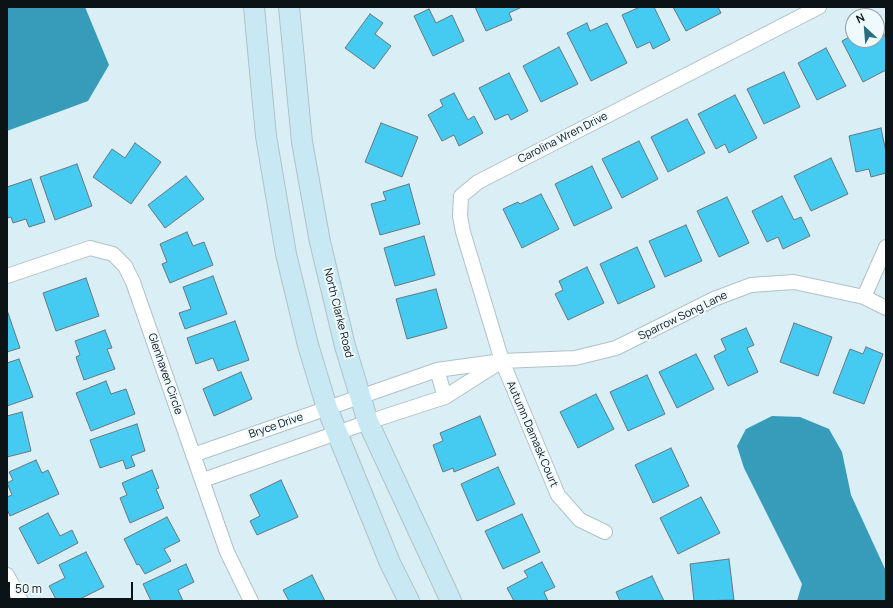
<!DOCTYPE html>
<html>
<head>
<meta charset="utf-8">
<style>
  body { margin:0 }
  #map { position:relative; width:893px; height:608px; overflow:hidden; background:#daeef5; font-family:Manrope,sans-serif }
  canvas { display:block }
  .frame { position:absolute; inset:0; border:8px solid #0c1316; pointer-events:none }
  .north { position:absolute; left:845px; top:8px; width:40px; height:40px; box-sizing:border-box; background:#eefafe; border:1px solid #949ea1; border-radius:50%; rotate:334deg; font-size:11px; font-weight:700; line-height:16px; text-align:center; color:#0c1316 }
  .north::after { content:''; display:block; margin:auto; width:14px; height:18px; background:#2b6c80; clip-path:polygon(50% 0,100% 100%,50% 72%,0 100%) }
  .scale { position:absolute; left:8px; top:582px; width:125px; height:18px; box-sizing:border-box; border:2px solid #0c1316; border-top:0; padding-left:5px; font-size:12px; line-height:14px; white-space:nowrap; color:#0c1316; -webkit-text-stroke:3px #eefafe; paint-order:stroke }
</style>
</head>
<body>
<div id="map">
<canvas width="893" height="608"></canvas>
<div class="frame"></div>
<div class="north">N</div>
<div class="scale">50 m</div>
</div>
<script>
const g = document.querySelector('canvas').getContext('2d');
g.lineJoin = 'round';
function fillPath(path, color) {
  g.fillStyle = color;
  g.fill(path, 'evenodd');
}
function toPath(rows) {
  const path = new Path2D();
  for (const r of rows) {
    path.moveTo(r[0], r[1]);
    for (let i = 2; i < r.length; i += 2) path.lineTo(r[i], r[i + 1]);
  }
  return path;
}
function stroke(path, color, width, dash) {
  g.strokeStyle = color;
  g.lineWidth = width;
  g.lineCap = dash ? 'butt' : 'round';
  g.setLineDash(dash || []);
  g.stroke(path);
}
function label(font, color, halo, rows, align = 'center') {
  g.font = font + ' Manrope,sans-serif';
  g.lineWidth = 4;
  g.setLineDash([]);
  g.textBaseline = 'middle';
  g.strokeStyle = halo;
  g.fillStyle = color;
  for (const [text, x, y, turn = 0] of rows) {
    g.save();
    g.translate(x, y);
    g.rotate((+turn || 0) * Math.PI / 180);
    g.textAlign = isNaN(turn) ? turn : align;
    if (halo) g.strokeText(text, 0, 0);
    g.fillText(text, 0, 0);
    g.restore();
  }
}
fillPath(toPath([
  [7,7,85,7,109,65,88,101,7,131],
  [772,416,800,417,829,429,842,452,851,495,886,571,886,601,797,601,802,584,744,468,737,446,746,429]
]), '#379cb9');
const building = toPath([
  [475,7,522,7,509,13,512,20,486,31,475,7],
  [640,7,654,7,670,40,653,49,650,42,637,48,622,15,640,7],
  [673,7,718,7,721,13,686,31,673,7],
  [429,9,436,23,452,15,464,41,433,56,414,16,429,9],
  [370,14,383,23,375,34,391,46,374,69,345,48,370,14],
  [878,22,886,38,886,70,863,82,842,41,853,35,853,40,877,40,878,22],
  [587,23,590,31,607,23,627,63,591,81,567,33,587,23],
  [559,47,578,84,541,102,523,66,559,47],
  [826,48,846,86,817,100,798,63,826,48],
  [784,72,800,107,764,124,747,89,784,72],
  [509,73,528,111,511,120,508,114,495,120,479,88,509,73],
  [454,93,468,120,474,116,483,133,459,146,454,135,442,141,428,115,443,106,440,100,454,93],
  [735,95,757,138,729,153,725,144,716,149,698,114,735,95],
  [687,119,705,153,668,172,651,137,687,119],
  [381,123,418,137,402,177,365,162,381,123],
  [881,128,886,152,886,173,871,177,869,169,856,172,849,136,881,128],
  [639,141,658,179,622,198,602,159,639,141],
  [135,143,161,162,131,204,93,177,112,149,125,158,135,143],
  [831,158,848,194,811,211,794,176,831,158],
  [77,164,92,206,55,220,40,177,77,164],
  [592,166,612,208,574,226,555,184,592,166],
  [186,176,204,199,165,228,148,205,186,176],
  [31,179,45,222,29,227,26,219,13,223,11,217,7,218,7,187,31,179],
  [409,184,420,224,380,235,371,204,386,200,383,192,409,184],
  [541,194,559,229,522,248,503,209,518,202,520,204,541,194],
  [782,196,794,220,801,217,810,236,783,249,778,237,767,242,752,211,782,196],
  [727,197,749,243,719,257,697,211,727,197],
  [686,225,702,261,665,277,649,241,686,225],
  [187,232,193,246,204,242,213,265,170,283,162,264,167,262,160,244,187,232],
  [424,236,435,275,395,286,384,248,424,236],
  [637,247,655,287,618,304,600,264,637,247],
  [587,267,604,303,568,320,555,294,563,290,559,281,587,267],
  [213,276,227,314,185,329,179,313,191,309,183,287,213,276],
  [86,278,99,316,56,331,43,293,86,278],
  [436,289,447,328,407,339,396,299,436,289],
  [7,310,20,348,7,352,7,310],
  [235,321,249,360,218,371,213,358,196,364,187,338,235,321],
  [794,323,832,337,818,376,780,362,794,323],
  [746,328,754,345,747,348,758,372,728,386,714,356,726,350,721,339,746,328],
  [105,330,112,348,107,349,115,369,84,380,76,357,80,355,75,341,105,330],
  [866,347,883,354,864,404,833,393,850,349,863,354,866,347],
  [696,354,714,389,677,408,659,372,696,354],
  [19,359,33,397,7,406,7,363,19,359],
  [241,372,252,399,214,416,203,389,241,372],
  [647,375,665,414,628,431,610,392,647,375],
  [106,381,111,394,126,389,135,414,91,431,76,393,106,381],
  [596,394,614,429,578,448,560,412,596,394],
  [22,412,31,451,7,457,7,416,22,412],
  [480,416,496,455,454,472,453,468,443,472,433,445,443,441,440,433,480,416],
  [137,424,145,451,131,456,135,466,126,469,123,460,100,468,90,440,137,424],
  [671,448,689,486,653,503,635,465,671,448],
  [36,460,42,473,48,470,59,494,10,516,7,509,7,497,12,495,7,483,13,480,9,472,36,460],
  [498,467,515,504,477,521,461,484,498,467],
  [152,470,159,488,156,489,164,508,130,523,120,498,127,495,122,483,152,470],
  [281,480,298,517,257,535,250,521,260,516,250,495,281,480],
  [701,497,720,533,678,554,660,518,701,497],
  [48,513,60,536,72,530,78,543,38,564,19,528,48,513],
  [522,514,540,552,503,569,485,531,522,514],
  [167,517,180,541,164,549,171,561,145,574,139,564,137,565,124,539,167,517],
  [86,552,104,587,76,601,57,601,49,586,65,578,59,565,86,552],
  [729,559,734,600,694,601,690,564,729,559],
  [542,562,555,587,544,592,548,601,514,601,507,588,528,577,524,571,542,562],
  [186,564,194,582,178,590,183,601,151,601,143,584,186,564],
  [312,575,325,601,289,601,283,590,312,575],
  [652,576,664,601,620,601,616,592,652,576]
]);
fillPath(building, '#45cbf2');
stroke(building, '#66787e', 1);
const street = toPath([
  [7,276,90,248,113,254,125,266,133,282,227,552,251,601],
  [864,297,886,247],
  [437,370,445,397],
  [193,455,437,370,502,361,575,358,616,348,714,299,751,285,794,282,864,297,886,308],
  [203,480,368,422,445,397,497,364],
  [605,532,580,520,558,495,502,361,463,232,460,216,461,196,478,182,819,7],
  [7,575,21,601]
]);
const secondary = toPath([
  [254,7,266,136,286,254,308,345,327,408,390,563,409,601],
  [289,7,302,142,320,242,345,346,368,422,451,601]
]);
stroke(street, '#afc2c8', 16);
stroke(secondary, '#afc2c8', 22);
stroke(street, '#fff', 14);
stroke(secondary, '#c8e9f3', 20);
label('11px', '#0c1316', '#eefafe', [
  ["Carolina Wren Drive",563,138,-27],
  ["North Clarke Road",338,313,76],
  ["Sparrow Song Lane",683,316,-26],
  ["Glenhaven Circle",165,374,71],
  ["Bryce Drive",276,426,-19],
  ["Autumn Damask Court",532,434,67]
]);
</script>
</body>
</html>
